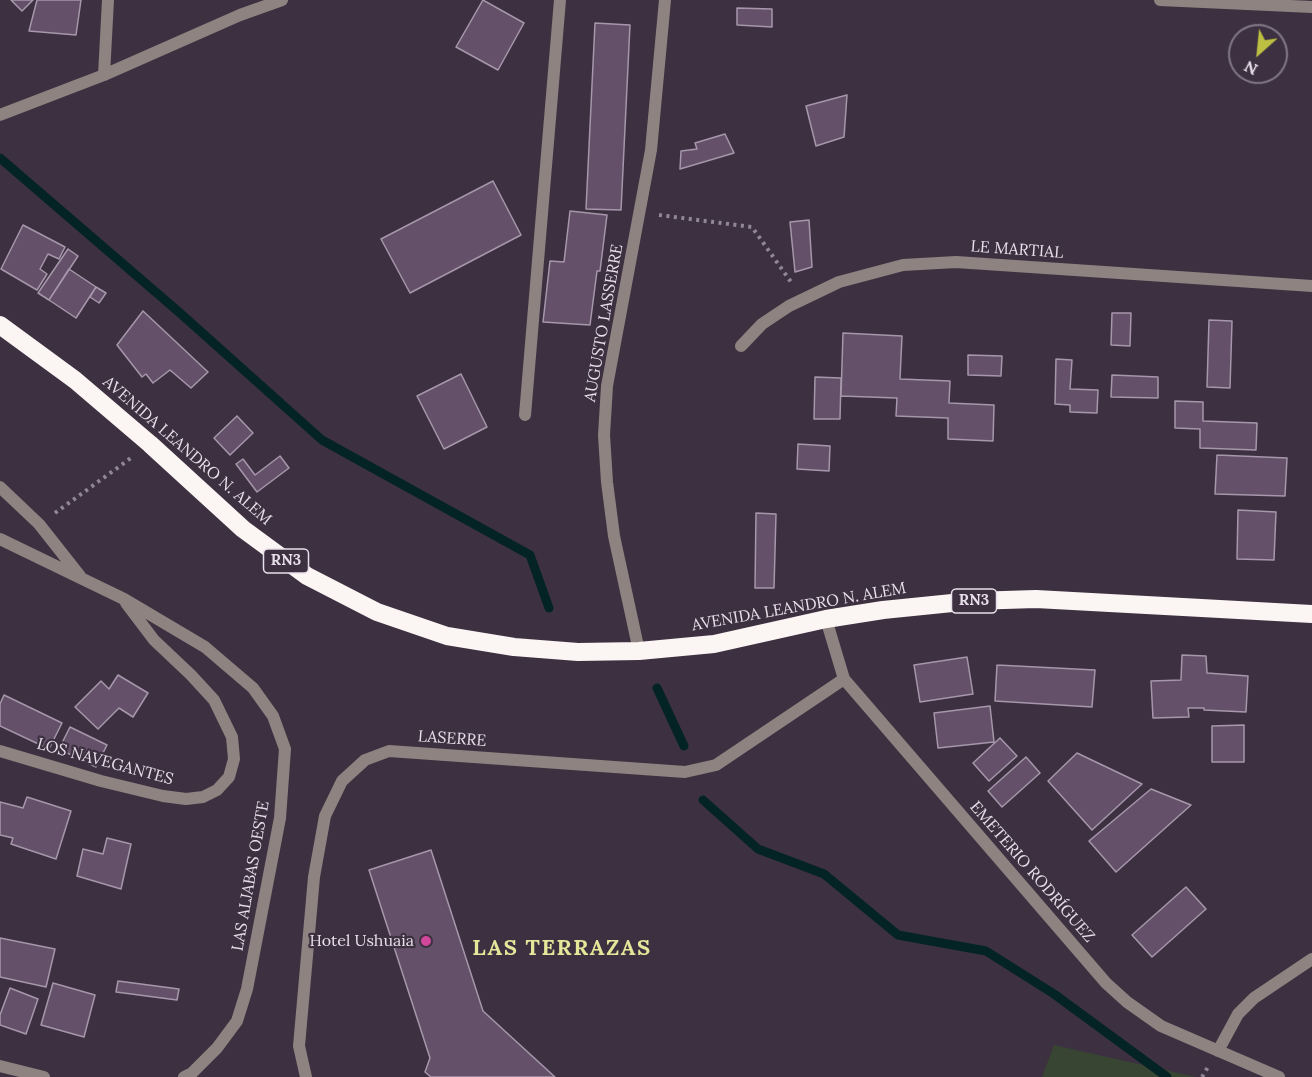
<!DOCTYPE html>
<html>
<head>
<meta charset="utf-8">
<style>
  body { margin:0 }
  #map { position:relative; width:1312px; height:1077px; overflow:hidden; background:#3d3141; font-family:Lora,serif }
  canvas { display:block }
  .north { position:absolute; left:1228px; top:24px; width:60px; height:60px; box-sizing:border-box; background:#3d3141; border:2px solid #817785; border-radius:50%; rotate:207deg; font-size:16px; font-weight:700; line-height:24px; text-align:center; color:#e7dfea }
  .north::after { content:''; display:block; margin:auto; width:21px; height:27px; background:#bdbf43; clip-path:polygon(50% 0,100% 100%,50% 72%,0 100%) }
</style>
</head>
<body>
<div id="map">
<canvas width="1312" height="1077"></canvas>
<div class="north">N</div>
</div>
<script>
const g = document.querySelector('canvas').getContext('2d');
g.lineJoin = 'round';
function fillPath(path, color) {
  g.fillStyle = color;
  g.fill(path, 'evenodd');
}
function toPath(rows) {
  const path = new Path2D();
  for (const r of rows) {
    path.moveTo(r[0], r[1]);
    for (let i = 2; i < r.length; i += 2) path.lineTo(r[i], r[i + 1]);
  }
  return path;
}
function stroke(path, color, width, dash) {
  g.strokeStyle = color;
  g.lineWidth = width;
  g.lineCap = dash ? 'butt' : 'round';
  g.setLineDash(dash || []);
  g.stroke(path);
}
function label(font, color, halo, rows, align = 'center') {
  g.font = font + ' Lora,serif';
  g.lineWidth = 4.5;
  g.setLineDash([]);
  g.textBaseline = 'middle';
  g.strokeStyle = halo;
  g.fillStyle = color;
  for (const [text, x, y, turn = 0] of rows) {
    g.save();
    g.translate(x, y);
    g.rotate((+turn || 0) * Math.PI / 180);
    g.textAlign = isNaN(turn) ? turn : align;
    if (halo) g.strokeText(text, 0, 0);
    g.fillText(text, 0, 0);
    g.restore();
  }
}
fillPath(toPath([
  [1054,1045,1196,1077,1042,1077]
]), '#374532');
stroke(toPath([
  [0,158,180,313,322,440,530,555,549,608],
  [657,688,684,746],
  [703,800,758,849,824,874,898,935,986,951,1054,994,1167,1077]
]), '#042325', 9);
const building = toPath([
  [11,0,33,0,22,11,11,0],
  [37,0,81,0,76,35,29,31,37,0],
  [483,0,524,23,498,70,456,47,483,0],
  [737,8,772,9,772,27,737,25,737,8],
  [595,23,630,25,621,210,586,209,595,23],
  [847,95,844,137,816,146,806,106,847,95],
  [725,134,734,153,680,169,681,151,697,149,695,143,725,134],
  [493,181,521,235,410,293,381,239,493,181],
  [570,211,607,215,600,271,597,271,590,325,543,322,550,261,564,262,570,211],
  [809,220,812,267,795,272,790,222,809,220],
  [23,225,65,247,59,259,48,254,40,269,47,274,37,290,1,269,23,225],
  [68,249,78,256,49,300,38,293,68,249],
  [69,269,96,287,76,318,49,300,69,269],
  [96,287,106,293,99,303,90,297,96,287],
  [143,311,208,372,191,388,170,370,153,383,146,374,142,377,117,345,143,311],
  [1112,313,1131,313,1130,346,1111,345,1112,313],
  [1209,320,1232,321,1230,388,1207,387,1209,320],
  [843,333,902,336,900,379,950,381,949,403,994,405,993,441,948,439,948,418,896,416,897,398,841,396,843,333],
  [968,355,1002,356,1001,376,968,375,968,355],
  [1056,359,1072,360,1070,389,1098,390,1097,413,1070,412,1070,405,1055,404,1056,359],
  [461,374,487,427,444,449,417,396,461,374],
  [1112,375,1158,377,1158,398,1111,397,1112,375],
  [815,377,841,378,840,419,814,419,815,377],
  [1175,401,1203,402,1203,421,1257,423,1256,450,1200,448,1200,429,1175,428,1175,401],
  [237,416,253,433,230,455,214,438,237,416],
  [798,444,830,446,829,471,797,469,798,444],
  [1217,455,1287,458,1285,496,1215,494,1217,455],
  [280,456,289,468,257,492,236,464,243,459,255,475,280,456],
  [1238,510,1276,512,1274,560,1237,559,1238,510],
  [756,513,776,514,774,588,755,588,756,513],
  [1182,655,1206,656,1207,673,1248,676,1246,712,1204,710,1204,708,1188,708,1189,717,1153,718,1151,681,1181,680,1182,655],
  [967,657,973,694,920,702,914,665,967,657],
  [997,665,1095,670,1092,707,995,701,997,665],
  [118,675,148,693,133,717,119,708,98,729,75,707,101,681,109,689,118,675],
  [4,695,62,723,49,749,0,726,0,704,4,695],
  [990,706,994,742,938,748,934,713,990,706],
  [1244,725,1244,762,1212,762,1212,726,1244,725],
  [70,727,107,745,96,767,59,749,70,727],
  [1000,738,1017,756,989,781,973,763,1000,738],
  [1077,753,1142,784,1092,830,1048,781,1077,753],
  [1026,757,1040,773,1002,807,988,791,1026,757],
  [1151,789,1191,805,1116,872,1089,841,1151,789],
  [27,797,71,811,56,859,11,844,13,838,0,835,0,802,23,808,27,797],
  [107,838,131,844,121,889,77,876,83,849,103,854,107,838],
  [431,850,483,1011,555,1077,431,1077,425,1072,430,1058,369,870,431,850],
  [1186,887,1206,909,1152,957,1132,935,1186,887],
  [0,938,55,949,46,987,0,977,0,938],
  [118,981,179,989,177,1000,116,992,118,981],
  [53,983,95,995,84,1037,41,1025,53,983],
  [10,988,38,999,26,1034,0,1025,0,1015,10,988]
]);
fillPath(building, '#645169');
stroke(building, '#a697ab', 1.5);
stroke(toPath([
  [659,215,752,227,791,282],
  [55,513,131,458],
  [1202,1077,1208,1067]
]), '#918795', 4, [3, 4.5]);
stroke(toPath([
  [525,415,560,0]
]), '#8f8381', 12);
stroke(toPath([
  [1160,0,1312,7],
  [104,75,108,0],
  [0,115,104,75,240,15,282,0],
  [741,346,762,324,789,306,839,282,903,265,956,262,1312,286],
  [0,487,39,524,80,576],
  [0,539,124,599,205,647,253,688,273,716,285,749,280,818,247,989,237,1021,217,1048,192,1073,184,1077],
  [826,619,844,679,1106,983,1127,1002,1161,1026,1279,1077],
  [639,651,614,536,607,482,604,435,607,386,651,150,665,0],
  [0,751,101,781,163,796,186,799,203,797,217,790,229,777,234,759,232,737,214,700,191,675,154,640,126,603],
  [1218,1051,1238,1014,1254,998,1312,959],
  [0,1066,44,1077],
  [306,1077,299,1046,314,877,325,816,342,781,365,760,389,751,685,772,716,765,844,679]
]), '#8f8381', 12);
stroke(toPath([
  [0,325,75,380,150,444,243,529,307,576,377,612,447,636,514,647,578,652,639,651,714,644,826,619,883,610,972,601,1036,599,1312,614]
]), '#fbf5f4', 18);
for (const [x, y, r, color] of [
  [426,941,6,"#d1479c"]
]) {
  const dot = new Path2D();
  dot.arc(x, y, r, 0, 2 * Math.PI);
  g.fillStyle = color;
  g.fill(dot);
  stroke(dot, '#3d3141', 2);
}
for (const [x, y, w] of [
  [286,561,45],
  [974,601,45]
]) {
  const box = new Path2D();
  box.roundRect(x - w / 2, y - 12, w, 24, 4.5);
  g.fillStyle = '#3d3141';
  g.fill(box);
  stroke(box, '#e7dfea', 1.5);
}
label('bold 15px', '#e7dfea', null, [
  ["RN3",286,561],
  ["RN3",974,601]
]);
label('16px', '#e7dfea', '#3d3141', [
  ["LE MARTIAL",1017,250,4],
  ["AUGUSTO LASSERRE",604,323,-80],
  ["AVENIDA LEANDRO N. ALEM",187,451,41],
  ["AVENIDA LEANDRO N. ALEM",799,607,-10],
  ["LASERRE",452,739,4],
  ["LOS NAVEGANTES",105,762,15],
  ["EMETERIO RODRÍGUEZ",1032,872,49],
  ["LAS ALJABAS OESTE",251,876,-80]
]);
label('16px', '#e7dfea', '#3d3141', [
  ["Hotel Ushuaia",414,941]
], 'right');
g.letterSpacing = '1.5px';
label('bold 22px', '#e4e799', '#3d3141', [
  ["LAS TERRAZAS",562,949]
]);
g.letterSpacing = '0px';
</script>
</body>
</html>
